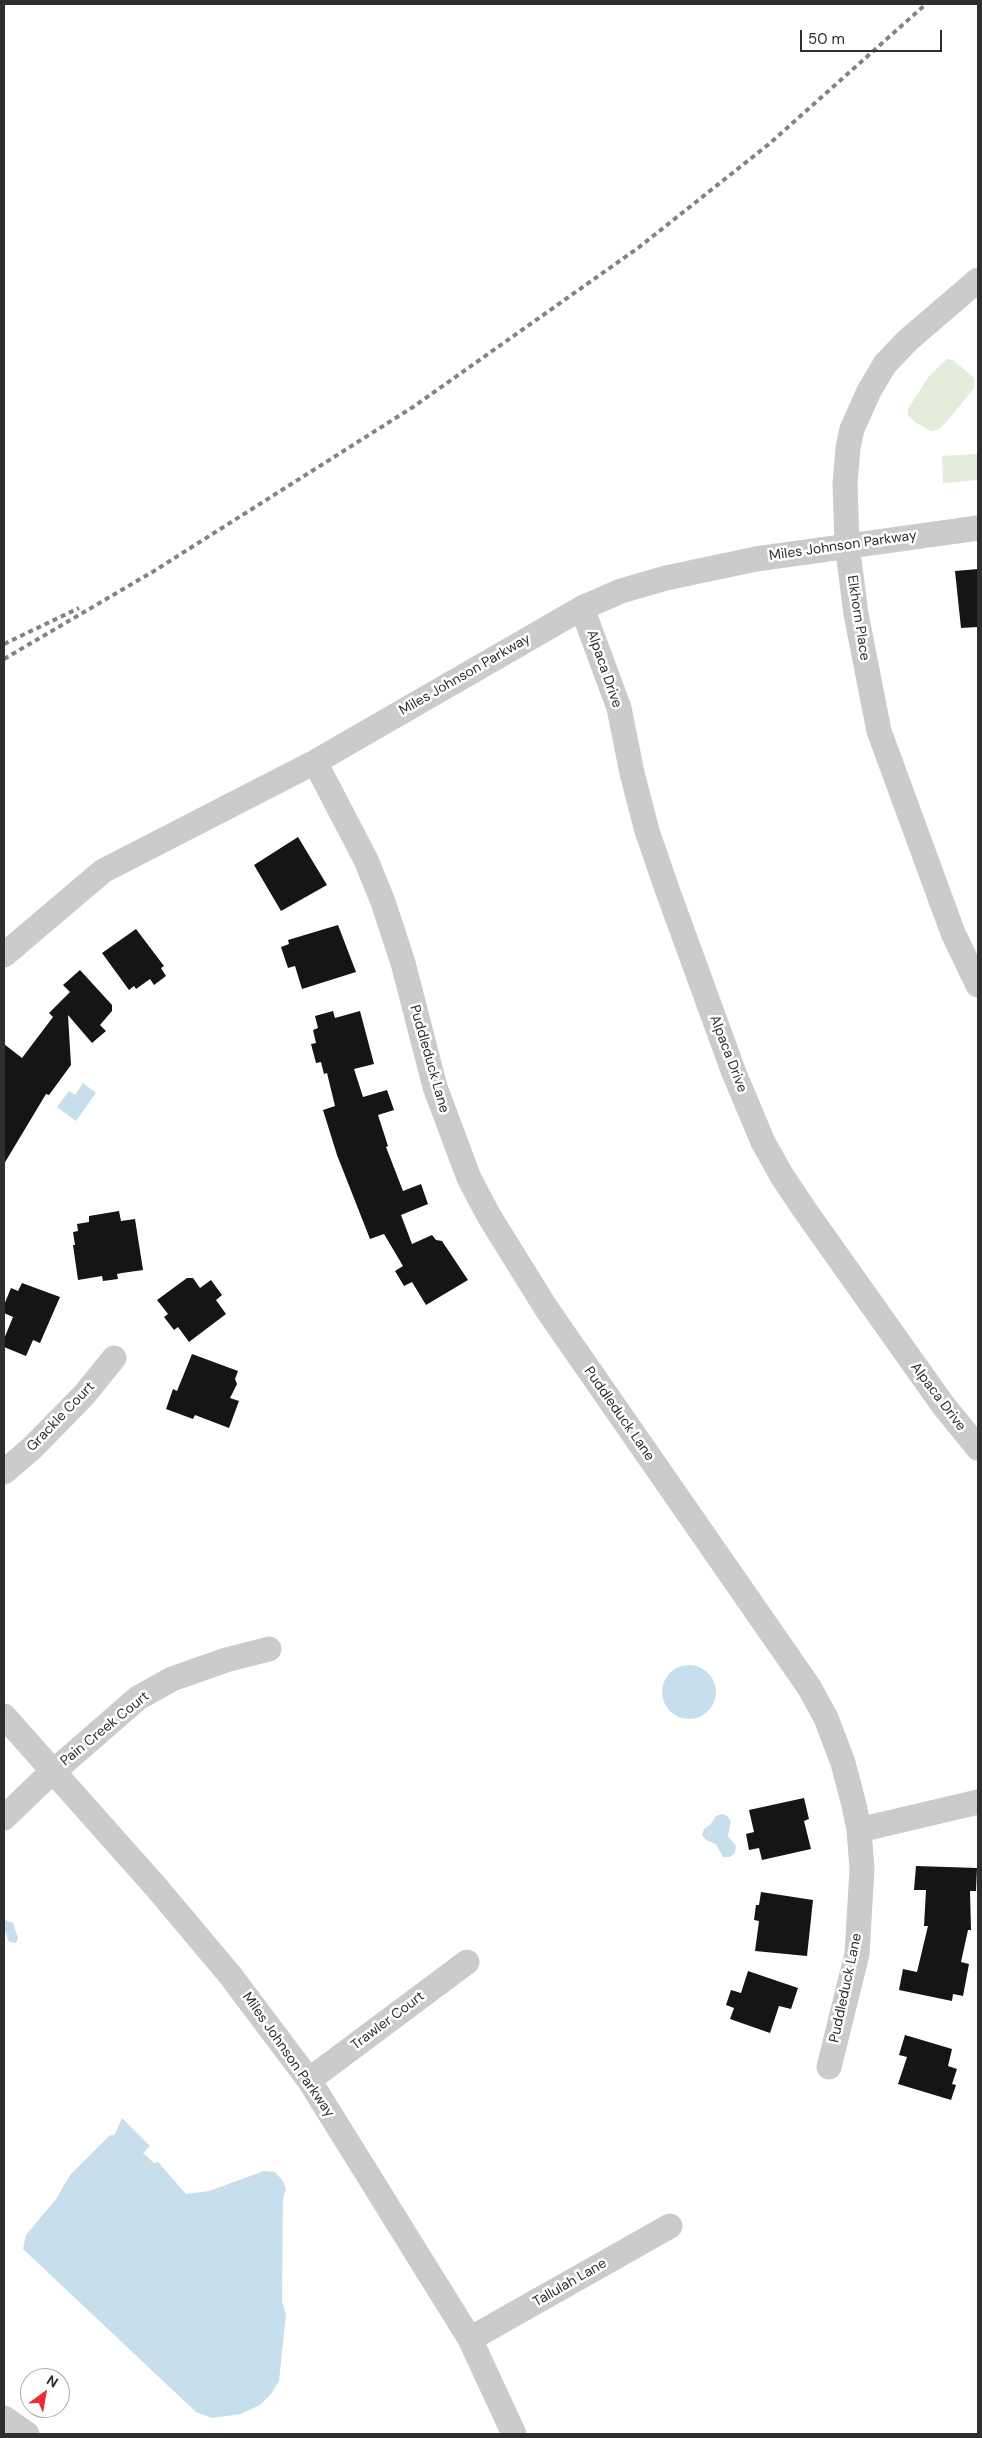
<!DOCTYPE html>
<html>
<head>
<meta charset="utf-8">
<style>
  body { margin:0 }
  #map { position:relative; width:982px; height:2438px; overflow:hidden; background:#fff; font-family:"DM Sans",sans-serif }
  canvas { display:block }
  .frame { position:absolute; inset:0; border:5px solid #2e2e2e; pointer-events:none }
  .north { position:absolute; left:20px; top:2368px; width:50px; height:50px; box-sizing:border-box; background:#fff; border:1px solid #ababab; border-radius:50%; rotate:32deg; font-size:14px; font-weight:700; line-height:20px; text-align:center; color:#2e2e2e }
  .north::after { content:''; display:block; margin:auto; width:18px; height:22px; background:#ec2a39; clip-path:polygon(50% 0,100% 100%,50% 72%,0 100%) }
  .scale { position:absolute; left:800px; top:30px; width:142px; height:22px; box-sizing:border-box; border:2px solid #2e2e2e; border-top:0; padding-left:6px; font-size:15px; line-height:18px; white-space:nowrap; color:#2e2e2e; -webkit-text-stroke:4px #fff; paint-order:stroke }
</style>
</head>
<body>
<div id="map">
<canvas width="982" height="2438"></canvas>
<div class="frame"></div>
<div class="north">N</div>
<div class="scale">50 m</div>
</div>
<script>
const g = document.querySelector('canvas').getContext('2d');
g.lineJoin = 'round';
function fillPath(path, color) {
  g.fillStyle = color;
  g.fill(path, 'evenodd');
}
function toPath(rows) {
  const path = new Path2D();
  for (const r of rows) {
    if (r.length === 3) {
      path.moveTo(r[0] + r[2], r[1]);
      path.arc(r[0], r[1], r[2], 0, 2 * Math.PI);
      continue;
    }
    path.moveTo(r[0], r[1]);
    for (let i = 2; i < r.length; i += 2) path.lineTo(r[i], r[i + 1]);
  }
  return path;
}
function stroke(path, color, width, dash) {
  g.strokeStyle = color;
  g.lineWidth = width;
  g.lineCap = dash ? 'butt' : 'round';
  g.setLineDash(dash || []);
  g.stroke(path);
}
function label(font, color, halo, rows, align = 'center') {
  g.font = font + ' "DM Sans",sans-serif';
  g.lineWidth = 5;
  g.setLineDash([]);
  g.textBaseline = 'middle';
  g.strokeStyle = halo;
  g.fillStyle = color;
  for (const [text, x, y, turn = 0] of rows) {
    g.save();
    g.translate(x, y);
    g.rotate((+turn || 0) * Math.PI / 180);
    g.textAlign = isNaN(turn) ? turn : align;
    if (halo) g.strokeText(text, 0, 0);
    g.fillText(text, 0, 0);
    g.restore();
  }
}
fillPath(toPath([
  [947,359,953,360,974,378,974,388,948,420,938,430,931,431,915,422,908,415,908,409,929,376],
  [978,454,978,480,943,483,942,456]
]), '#e4ecdb');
fillPath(toPath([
  [83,1083,96,1093,76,1121,57,1107,69,1091,75,1095],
  [689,1692,27],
  [722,1814,727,1816,731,1821,728,1836,736,1846,735,1853,730,1857,723,1857,716,1844,706,1840,702,1835,704,1829,710,1825,716,1816],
  [5,1920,13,1923,18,1938,16,1943,9,1942,4,1928],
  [122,2118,150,2146,143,2153,154,2163,158,2162,186,2194,209,2191,264,2171,275,2172,283,2181,286,2190,283,2198,282,2302,286,2314,279,2381,271,2394,260,2405,241,2414,212,2418,196,2412,23,2249,26,2235,56,2199,70,2175,109,2136,115,2134]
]), '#c7deed');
fillPath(toPath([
  [978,569,978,627,961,628,955,571],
  [298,837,327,885,281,911,254,865],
  [338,925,356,972,302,989,295,966,288,968,281,947,289,944,288,940],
  [136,929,164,966,161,968,166,976,154,985,150,979,136,989,134,986,129,990,102,953],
  [80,970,112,1005,112,1011,100,1025,106,1031,92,1043,68,1015,71,1065,49,1095,46,1094,4,1164,4,1044,22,1058,53,1017,49,1013,70,992,63,985],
  [333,1011,335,1018,360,1011,374,1064,354,1069,363,1097,387,1090,394,1110,378,1115,388,1146,386,1147,403,1191,421,1184,428,1204,401,1215,412,1244,432,1235,436,1240,442,1241,468,1280,426,1305,412,1282,404,1286,395,1271,403,1266,384,1234,370,1239,337,1155,323,1110,335,1106,327,1073,324,1074,321,1062,316,1063,311,1044,316,1043,313,1030,318,1028,315,1016],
  [119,1211,121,1221,135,1219,143,1270,122,1273,117,1274,118,1279,103,1281,102,1276,78,1280,73,1245,75,1245,73,1232,78,1231,77,1224,89,1222,89,1216],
  [187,1278,193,1278,200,1288,211,1280,222,1295,216,1300,226,1314,189,1342,178,1327,174,1330,164,1317,168,1314,157,1300],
  [22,1283,60,1297,40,1343,33,1340,26,1356,4,1347,4,1339,13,1317,4,1313,4,1305,11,1288,18,1291],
  [192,1354,238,1371,235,1379,237,1384,230,1398,239,1401,229,1428,195,1415,193,1419,166,1409,173,1389,177,1391],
  [804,1798,809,1819,804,1821,811,1849,762,1860,759,1848,749,1850,746,1834,754,1832,749,1810],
  [916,1866,977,1868,976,1891,970,1891,971,1930,968,1930,961,1962,969,1964,963,1996,953,1994,952,2001,899,1990,903,1969,917,1972,928,1926,924,1926,926,1890,914,1890],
  [761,1892,813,1900,807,1956,755,1951,759,1921,754,1920,756,1905,759,1905],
  [748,1971,798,1988,791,2009,779,2006,770,2033,730,2019,734,2008,726,2005,731,1990,741,1993],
  [905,2035,952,2049,948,2066,957,2069,952,2084,956,2085,951,2100,898,2084,907,2057,899,2055]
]), '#151515');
stroke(toPath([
  [978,280,908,340,885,364,869,391,852,429,848,448,845,484,847,544,856,614,879,731,953,933,978,985],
  [582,608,619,708,632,773,647,831,667,889,734,1073,763,1142,782,1176,804,1209,943,1405,978,1448],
  [315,762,366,860,383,902,403,963,435,1087,469,1178,489,1216,546,1308,809,1687,826,1718,843,1763,854,1805,859,1830,862,1869,857,1954,829,2067],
  [4,955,103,871,315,762,582,608,621,591,666,578,756,559,978,528],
  [4,1472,32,1448,84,1395,114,1358],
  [4,1716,156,1887,230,1975,309,2080,470,2339,514,2434],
  [4,1818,38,1785,138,1698,172,1679,226,1660,269,1649],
  [859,1830,978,1802],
  [309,2080,467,1962],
  [470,2339,670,2226],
  [4,2418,27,2434]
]), '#cbcbcb', 25);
stroke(toPath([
  [4,644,79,608],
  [4,659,154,571,413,407,638,248,769,144,926,4]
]), '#838383', 4, [5, 4]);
label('14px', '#2e2e2e', '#fff', [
  ["Miles Johnson Parkway",843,546,-8],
  ["Elkhorn Place",858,618,81],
  ["Alpaca Drive",604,669,71],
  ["Miles Johnson Parkway",465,675,-30],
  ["Alpaca Drive",728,1054,69],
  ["Puddleduck Lane",429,1059,74],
  ["Alpaca Drive",938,1397,53],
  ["Puddleduck Lane",619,1414,55],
  ["Grackle Court",61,1417,-46],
  ["Pain Creek Court",105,1729,-39],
  ["Puddleduck Lane",846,1988,-78],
  ["Trawler Court",388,2021,-37],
  ["Miles Johnson Parkway",288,2055,55],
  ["Tallulah Lane",570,2283,-30]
]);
</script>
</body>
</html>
